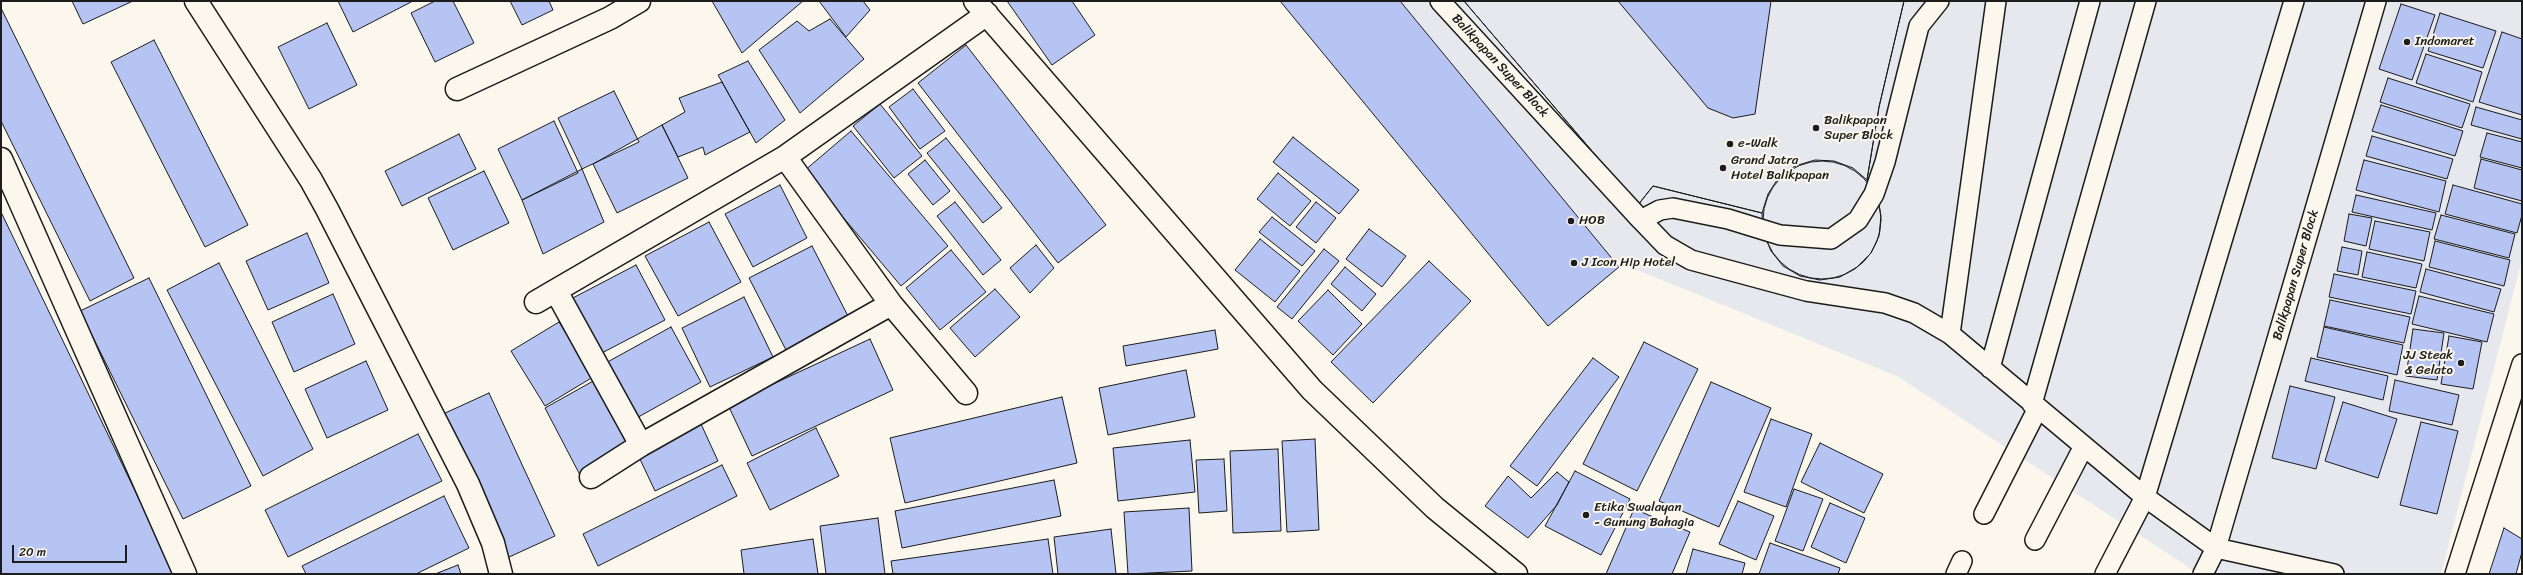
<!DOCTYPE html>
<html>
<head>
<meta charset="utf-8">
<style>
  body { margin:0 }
  #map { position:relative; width:2523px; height:575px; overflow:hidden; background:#fbf7ec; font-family:Sriracha,sans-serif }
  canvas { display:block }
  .frame { position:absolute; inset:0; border:2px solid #1c1c1c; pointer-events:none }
  .scale { position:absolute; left:12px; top:545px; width:115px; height:18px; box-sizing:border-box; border:2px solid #1c1c1c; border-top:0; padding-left:5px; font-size:12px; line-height:14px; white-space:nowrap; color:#1c1c1c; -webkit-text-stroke:3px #fbf7ec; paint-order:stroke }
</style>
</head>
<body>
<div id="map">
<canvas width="2523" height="575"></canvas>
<div class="frame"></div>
<div class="scale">20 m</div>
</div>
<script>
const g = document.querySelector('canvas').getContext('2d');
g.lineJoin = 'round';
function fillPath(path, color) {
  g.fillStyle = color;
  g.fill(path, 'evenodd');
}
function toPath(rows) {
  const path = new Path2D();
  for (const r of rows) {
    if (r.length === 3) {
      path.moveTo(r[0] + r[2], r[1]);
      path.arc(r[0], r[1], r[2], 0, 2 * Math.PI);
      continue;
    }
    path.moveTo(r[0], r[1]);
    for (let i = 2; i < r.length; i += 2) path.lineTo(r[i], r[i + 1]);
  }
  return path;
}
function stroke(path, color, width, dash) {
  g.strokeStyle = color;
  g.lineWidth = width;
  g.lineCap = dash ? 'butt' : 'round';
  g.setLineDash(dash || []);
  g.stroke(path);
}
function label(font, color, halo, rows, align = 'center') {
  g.font = font + ' Sriracha,sans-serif';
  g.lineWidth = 4;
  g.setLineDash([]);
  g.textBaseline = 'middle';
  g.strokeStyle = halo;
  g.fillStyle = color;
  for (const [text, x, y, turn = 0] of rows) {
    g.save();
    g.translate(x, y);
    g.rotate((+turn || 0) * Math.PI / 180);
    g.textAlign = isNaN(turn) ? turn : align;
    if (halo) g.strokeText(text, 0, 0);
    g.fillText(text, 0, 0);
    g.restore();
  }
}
fillPath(toPath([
  [1308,1,2522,1,2522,259,2441,574,2199,574,1897,376,1478,205]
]), '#e6e8ee');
const building = toPath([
  [72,1,133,1,83,24,72,1],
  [338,1,413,1,353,32,338,1],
  [435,1,453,1,474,43,435,62,411,13,435,1],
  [510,1,549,1,553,10,522,25,510,1],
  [712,1,803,1,742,53,712,1],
  [819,1,863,1,870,10,846,37,819,1],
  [1007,1,1072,1,1095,35,1052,65,1007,1],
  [1280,1,1400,1,1619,267,1548,326,1280,1],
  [1464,1,1904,1,1879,107,1867,180,1877,197,1881,216,1879,236,1871,253,1857,267,1840,277,1820,280,1800,276,1783,266,1771,251,1763,232,1762,213,1653,186,1638,205,1464,1],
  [1464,1,1618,1,1708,108,1733,118,1755,114,1771,1,1904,1,1879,107,1867,180,1853,168,1834,161,1815,160,1795,166,1779,177,1768,194,1762,213,1653,186,1638,205,1464,1],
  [2401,4,2435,15,2412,80,2379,69,2401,4],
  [1,8,134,278,90,301,1,121,1,8],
  [2440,13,2496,31,2483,68,2428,51,2440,13],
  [830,19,864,59,800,113,759,50,797,21,809,31,830,19],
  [327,23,357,85,309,109,278,47,327,23],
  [2502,32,2522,39,2522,115,2479,102,2502,32],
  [154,40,248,225,205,247,111,62,154,40],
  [966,45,1106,225,1058,263,918,83,966,45],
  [2426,54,2482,72,2473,102,2416,83,2426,54],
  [748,61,785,120,756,143,718,75,748,61],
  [2388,78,2470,104,2462,128,2380,102,2388,78],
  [722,82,750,132,705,155,703,147,678,157,662,125,685,112,679,98,722,82],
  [913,89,945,131,920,149,889,107,913,89],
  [614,91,639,142,582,169,558,118,614,91],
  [880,104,922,156,894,178,853,126,880,104],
  [2381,105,2463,131,2455,156,2372,131,2381,105],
  [2476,107,2522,120,2522,139,2471,125,2476,107],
  [554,121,578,173,522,200,498,149,554,121],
  [662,125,688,178,617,213,593,164,662,125],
  [851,131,948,246,901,286,804,171,851,131],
  [2487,133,2522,142,2522,168,2480,157,2487,133],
  [459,134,476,169,402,206,385,171,459,134],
  [2372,136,2453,159,2447,179,2366,156,2372,136],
  [1293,137,1359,190,1339,214,1273,162,1293,137],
  [946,138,1002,208,983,223,927,153,946,138],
  [2481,159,2522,170,2522,201,2474,188,2481,159],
  [925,160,950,191,933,205,908,174,925,160],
  [2364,160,2446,181,2439,212,2356,190,2364,160],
  [1822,220,59],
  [582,169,604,222,543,254,522,200,582,169],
  [484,171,509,223,453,250,428,198,484,171],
  [1278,173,1311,201,1290,226,1257,199,1278,173],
  [780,185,807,238,753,267,725,214,780,185],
  [2453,185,2522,204,2522,215,2517,233,2445,214,2453,185],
  [2356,195,2436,213,2432,230,2352,212,2356,195],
  [955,202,1001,260,983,275,937,216,955,202],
  [1316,202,1336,218,1316,243,1296,227,1316,202],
  [1,212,175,574,1,574,1,212],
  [2349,214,2372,218,2366,246,2344,241,2349,214],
  [2441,215,2515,234,2509,258,2434,239,2441,215],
  [1272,217,1315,251,1302,266,1259,232,1272,217],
  [2375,221,2430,232,2424,261,2369,249,2375,221],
  [709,222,741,282,678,316,645,256,709,222],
  [1369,229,1406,256,1382,287,1346,259,1369,229],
  [307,233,329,283,268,310,246,261,307,233],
  [1260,239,1300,271,1275,302,1235,270,1260,239],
  [2435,241,2510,260,2504,286,2429,267,2435,241],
  [1036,245,1054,268,1030,293,1010,268,1036,245],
  [812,246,849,318,786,350,749,278,812,246],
  [2342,247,2362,251,2358,275,2337,271,2342,247],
  [1324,249,1339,261,1292,319,1277,307,1324,249],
  [951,250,986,292,940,330,906,288,951,250],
  [2367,252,2422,264,2416,288,2362,277,2367,252],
  [1429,261,1471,301,1373,403,1331,362,1429,261],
  [219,263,313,449,263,476,167,290,219,263],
  [636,265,665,320,598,355,569,300,636,265],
  [1345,267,1376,294,1362,311,1331,284,1345,267],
  [2426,269,2501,289,2494,312,2420,292,2426,269],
  [2334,274,2416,291,2411,314,2329,297,2334,274],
  [149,278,251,486,183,519,80,311,149,278],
  [995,289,1020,317,975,357,950,328,995,289],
  [1328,290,1362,324,1333,355,1298,321,1328,290],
  [333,294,355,344,294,372,272,322,333,294],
  [2419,296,2494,314,2487,342,2412,324,2419,296],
  [744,297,773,357,710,387,682,328,744,297],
  [2330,300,2410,317,2404,343,2324,326,2330,300],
  [559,322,593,377,545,406,511,351,559,322],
  [671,327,701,382,633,420,602,365,671,327],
  [2324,327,2403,345,2397,375,2317,357,2324,327],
  [2413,329,2444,333,2437,380,2406,376,2413,329],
  [1215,330,1218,349,1126,366,1123,346,1215,330],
  [2449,336,2482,342,2473,389,2441,384,2449,336],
  [870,339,893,390,752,456,728,405,870,339],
  [1644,342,1698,369,1637,491,1583,464,1644,342],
  [1593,358,1619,377,1537,486,1510,466,1593,358],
  [2311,358,2388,376,2383,400,2305,381,2311,358],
  [366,361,388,410,327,438,305,389,366,361],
  [1186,370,1195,417,1108,435,1099,388,1186,370],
  [595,380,631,447,580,475,545,408,595,380],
  [2395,380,2459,395,2452,425,2389,411,2395,380],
  [1711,382,1771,408,1719,527,1659,501,1711,382],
  [2290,386,2335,397,2316,469,2272,458,2290,386],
  [489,393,555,536,507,558,443,414,489,393],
  [1062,397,1077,463,905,503,890,438,1062,397],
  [2343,402,2397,419,2378,478,2325,461,2343,402],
  [1771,419,1812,434,1786,507,1744,492,1771,419],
  [2421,422,2458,431,2437,514,2400,505,2421,422],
  [701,424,718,461,655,491,638,455,701,424],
  [816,428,839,476,770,510,747,463,816,428],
  [418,434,442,481,288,557,265,510,418,434],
  [1315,439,1319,530,1287,532,1282,441,1315,439],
  [1190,440,1195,492,1118,501,1113,448,1190,440],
  [1820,443,1883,474,1864,513,1801,482,1820,443],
  [1278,449,1281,531,1233,533,1230,451,1278,449],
  [1224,459,1227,511,1199,513,1196,460,1224,459],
  [722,465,737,496,598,566,583,534,722,465],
  [1575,471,1630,499,1601,555,1545,526,1575,471],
  [1557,472,1569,482,1557,505,1528,538,1485,506,1508,476,1531,498,1557,472],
  [1054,480,1061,516,902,548,895,511,1054,480],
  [1794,489,1823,499,1803,551,1775,541,1794,489],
  [444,496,469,548,416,574,306,574,302,566,444,496],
  [1738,501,1774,516,1756,560,1719,544,1738,501],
  [1830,503,1865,518,1846,563,1811,547,1830,503],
  [1189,508,1192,571,1128,574,1124,512,1189,508],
  [1634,509,1690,532,1672,574,1606,574,1634,509],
  [878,518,885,574,826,574,820,526,878,518],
  [2504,528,2522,539,2522,552,2516,574,2489,574,2504,528],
  [1111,529,1116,574,1058,574,1054,537,1111,529],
  [813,539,818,574,744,574,741,550,813,539],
  [1048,539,1053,574,893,574,891,561,1048,539],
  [1770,543,1840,568,1838,574,1759,574,1770,543],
  [1693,549,1745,563,1742,574,1686,574,1693,549],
  [458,565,461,574,435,574,458,565]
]);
fillPath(building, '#b6c4f4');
stroke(building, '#1c1c1c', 1);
const service = toPath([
  [1440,1,1641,220,1665,245,1677,252,1691,260,1806,291,1885,303,1914,313,1950,334,2145,497,2216,548,2334,574],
  [1641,220,1660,210,1673,208,1728,219,1780,235,1831,239,1858,220,1874,194,1885,162,1919,26,1939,1],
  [1950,334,1996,1],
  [1990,368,2090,1],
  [2032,404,2146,1],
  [1984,514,2038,408],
  [2035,540,2084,446],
  [1956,574,1962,561],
  [2105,574,2145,497,2294,1],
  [2203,574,2216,548,2376,1],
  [2455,574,2522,364]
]);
const minor = toPath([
  [196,1,311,180,327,209,468,484,493,543,501,574],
  [975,1,1312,390,1435,508,1516,574],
  [457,89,610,18,639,1],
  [785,157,891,304,966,393],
  [1,159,185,574],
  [556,291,641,445],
  [536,302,785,157,987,14],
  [591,477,641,445,891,304]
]);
stroke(service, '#1c1c1c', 22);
stroke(minor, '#1c1c1c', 25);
stroke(service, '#fbf7ec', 19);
stroke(minor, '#fbf7ec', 22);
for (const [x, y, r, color] of [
  [2407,42,4,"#1c1c1c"],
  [1816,128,4,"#1c1c1c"],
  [1730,144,4,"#1c1c1c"],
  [1723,168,4,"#1c1c1c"],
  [1571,221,4,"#1c1c1c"],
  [1574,263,4,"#1c1c1c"],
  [2461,363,4,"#1c1c1c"],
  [1586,515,4,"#1c1c1c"]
]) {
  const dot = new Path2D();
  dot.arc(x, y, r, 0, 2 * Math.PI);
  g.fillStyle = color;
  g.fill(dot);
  stroke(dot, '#fbf7ec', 1.5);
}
label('13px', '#1c1c1c', '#fbf7ec', [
  ["Indomaret",2415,42],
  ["Balikpapan",1824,121],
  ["Super Block",1824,136],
  ["e-Walk",1738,144],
  ["Grand Jatra",1731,161],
  ["Hotel Balikpapan",1731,176],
  ["HOB",1579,221],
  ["J Icon Hip Hotel",1582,263],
  ["JJ Steak",2453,356,"right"],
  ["& Gelato",2453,371,"right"],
  ["Etika Swalayan",1594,508],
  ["- Gunung Bahagia",1594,523]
], 'left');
label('13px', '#1c1c1c', '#fbf7ec', [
  ["Balikpapan Super Block",1500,66,47],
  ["Balikpapan Super Block",2296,275,-74]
]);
</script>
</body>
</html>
